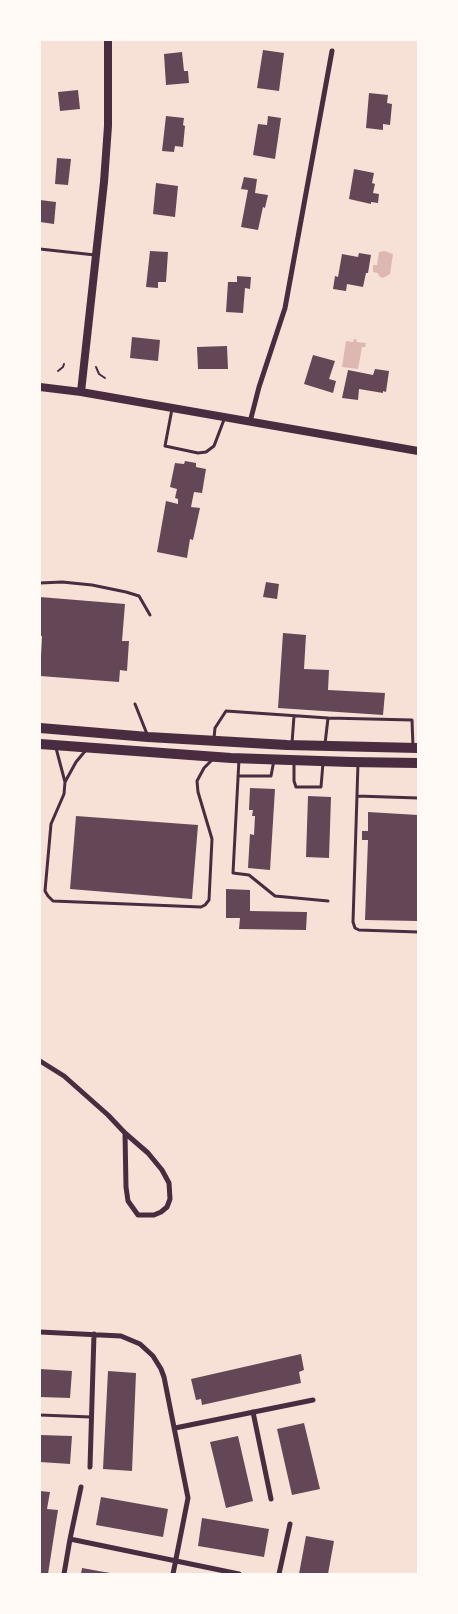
<!DOCTYPE html>
<html>
<head>
<meta charset="utf-8">
<style>
  body { margin:0 }
  #map { position:relative; width:458px; height:1614px; overflow:hidden; background:#f7e1d7; font-family:Montserrat,sans-serif }
  canvas { display:block }
  .frame { position:absolute; inset:0; border:41px solid #fffaf5; pointer-events:none }
</style>
</head>
<body>
<div id="map">
<canvas width="458" height="1614"></canvas>
<div class="frame"></div>
</div>
<script>
const g = document.querySelector('canvas').getContext('2d');
g.lineJoin = 'round';
function fillPath(path, color) {
  g.fillStyle = color;
  g.fill(path, 'evenodd');
}
function toPath(rows) {
  const path = new Path2D();
  for (const r of rows) {
    path.moveTo(r[0], r[1]);
    for (let i = 2; i < r.length; i += 2) path.lineTo(r[i], r[i + 1]);
  }
  return path;
}
function stroke(path, color, width, dash) {
  g.strokeStyle = color;
  g.lineWidth = width;
  g.lineCap = dash ? 'butt' : 'round';
  g.setLineDash(dash || []);
  g.stroke(path);
}
fillPath(toPath([
  [385,251,393,254,390,274,383,278,379,276,378,273,373,272,373,265,377,265,379,252],
  [354,339,356,339,357,342,366,343,365,347,362,347,358,369,342,367,346,341,353,342]
]), '#dcb8b0');
fillPath(toPath([
  [263,50,284,53,279,91,257,88],
  [182,52,184,71,188,71,189,83,166,85,164,54],
  [78,90,80,109,60,111,58,92],
  [369,93,388,95,387,103,392,104,390,125,383,124,383,130,366,128],
  [166,116,184,118,183,125,185,126,183,147,175,146,174,152,162,151],
  [268,116,281,118,275,159,253,155,258,124,267,125],
  [57,158,71,159,68,185,55,184],
  [354,169,374,173,372,183,375,184,373,193,379,194,378,203,371,202,371,204,349,199],
  [244,177,257,179,255,193,268,195,265,208,263,207,258,230,241,227,248,190,241,189],
  [156,183,178,186,175,217,153,214],
  [40,200,56,202,54,224,40,222],
  [150,251,168,252,166,282,158,282,158,288,146,287],
  [359,253,371,255,368,273,366,273,363,287,347,284,346,291,333,289,335,276,338,277,342,254,358,257],
  [237,276,251,277,250,289,245,288,243,313,226,312,228,282,237,282],
  [132,337,160,340,158,361,130,358],
  [227,346,228,369,198,369,197,347],
  [313,355,335,361,329,379,336,381,333,393,304,384],
  [375,369,389,371,386,392,383,391,383,393,359,389,358,400,342,398,348,370,373,375],
  [185,461,196,463,196,467,206,469,202,493,194,492,191,507,200,508,193,540,190,539,187,558,157,552,166,501,178,504,178,499,175,498,177,489,170,487,175,463,184,464],
  [266,582,279,584,277,599,263,597],
  [40,597,125,604,122,641,129,641,127,671,120,670,119,682,40,676,42,636,40,636],
  [283,633,306,635,304,669,329,670,328,690,385,693,383,715,278,708],
  [250,788,275,789,270,870,248,868,250,834,254,835,255,816,252,816,253,810,249,810],
  [308,796,331,797,329,858,306,857],
  [368,812,418,815,418,921,365,920,368,840,362,840,362,831,368,831],
  [76,816,198,825,192,899,70,889],
  [226,889,250,890,250,911,307,912,306,930,239,929,240,918,226,918],
  [301,1354,304,1370,299,1372,301,1383,202,1405,201,1399,196,1400,191,1379],
  [40,1369,72,1371,70,1398,40,1397],
  [108,1371,136,1373,132,1471,103,1469],
  [304,1423,320,1489,292,1495,277,1429],
  [40,1435,72,1436,70,1464,40,1462],
  [238,1436,253,1501,226,1508,210,1442],
  [40,1491,50,1492,47,1509,58,1510,48,1574,40,1574],
  [101,1497,168,1509,163,1537,96,1525],
  [202,1518,269,1529,264,1557,198,1546],
  [306,1536,334,1541,328,1574,299,1574],
  [82,1568,110,1573,110,1574,81,1574]
]), '#644757');
stroke(toPath([
  [96,367,99,374,105,378],
  [58,371,63,367,64,364]
]), '#4a2c40', 2);
stroke(toPath([
  [40,249,95,255],
  [172,409,165,446,198,453,206,452,214,446,225,417],
  [40,583,62,582,92,585,126,592,139,596,150,615],
  [135,704,147,734],
  [214,738,215,728,226,711,328,718,412,720,413,747],
  [292,743,294,716],
  [325,744,328,718],
  [56,748,65,782,76,762,86,750],
  [239,759,233,873,249,875,275,896,328,901],
  [294,763,294,781,296,787,321,787,323,763],
  [358,763,353,922,355,928,359,930,418,932],
  [238,776,271,776,274,760],
  [65,782,64,794,51,824,45,891,48,896,53,901,201,907,205,905,209,900,212,839,198,792,197,781,204,768,213,759],
  [357,796,418,798],
  [40,1415,91,1417]
]), '#4a2c40', 3);
stroke(toPath([
  [250,422,259,387,285,308,332,51],
  [40,1061,64,1076,108,1115,125,1133],
  [125,1133,148,1153,162,1170,169,1183,170,1199,167,1207,161,1212,154,1215,138,1215,128,1201,126,1187,125,1133],
  [40,1332,121,1336,140,1344,153,1356,161,1369,164,1377,188,1498,173,1574],
  [253,1412,271,1499],
  [175,1428,313,1400],
  [90,1467,94,1334],
  [81,1487,70,1539,239,1574],
  [64,1574,70,1539],
  [279,1574,290,1524]
]), '#4a2c40', 5);
stroke(toPath([
  [40,387,81,392,418,451],
  [81,392,104,182,108,126,108,40]
]), '#4a2c40', 8);
stroke(toPath([
  [40,728,148,737,287,745,418,748],
  [40,744,231,758,350,762,418,763]
]), '#4a2c40', 10);
</script>
</body>
</html>
